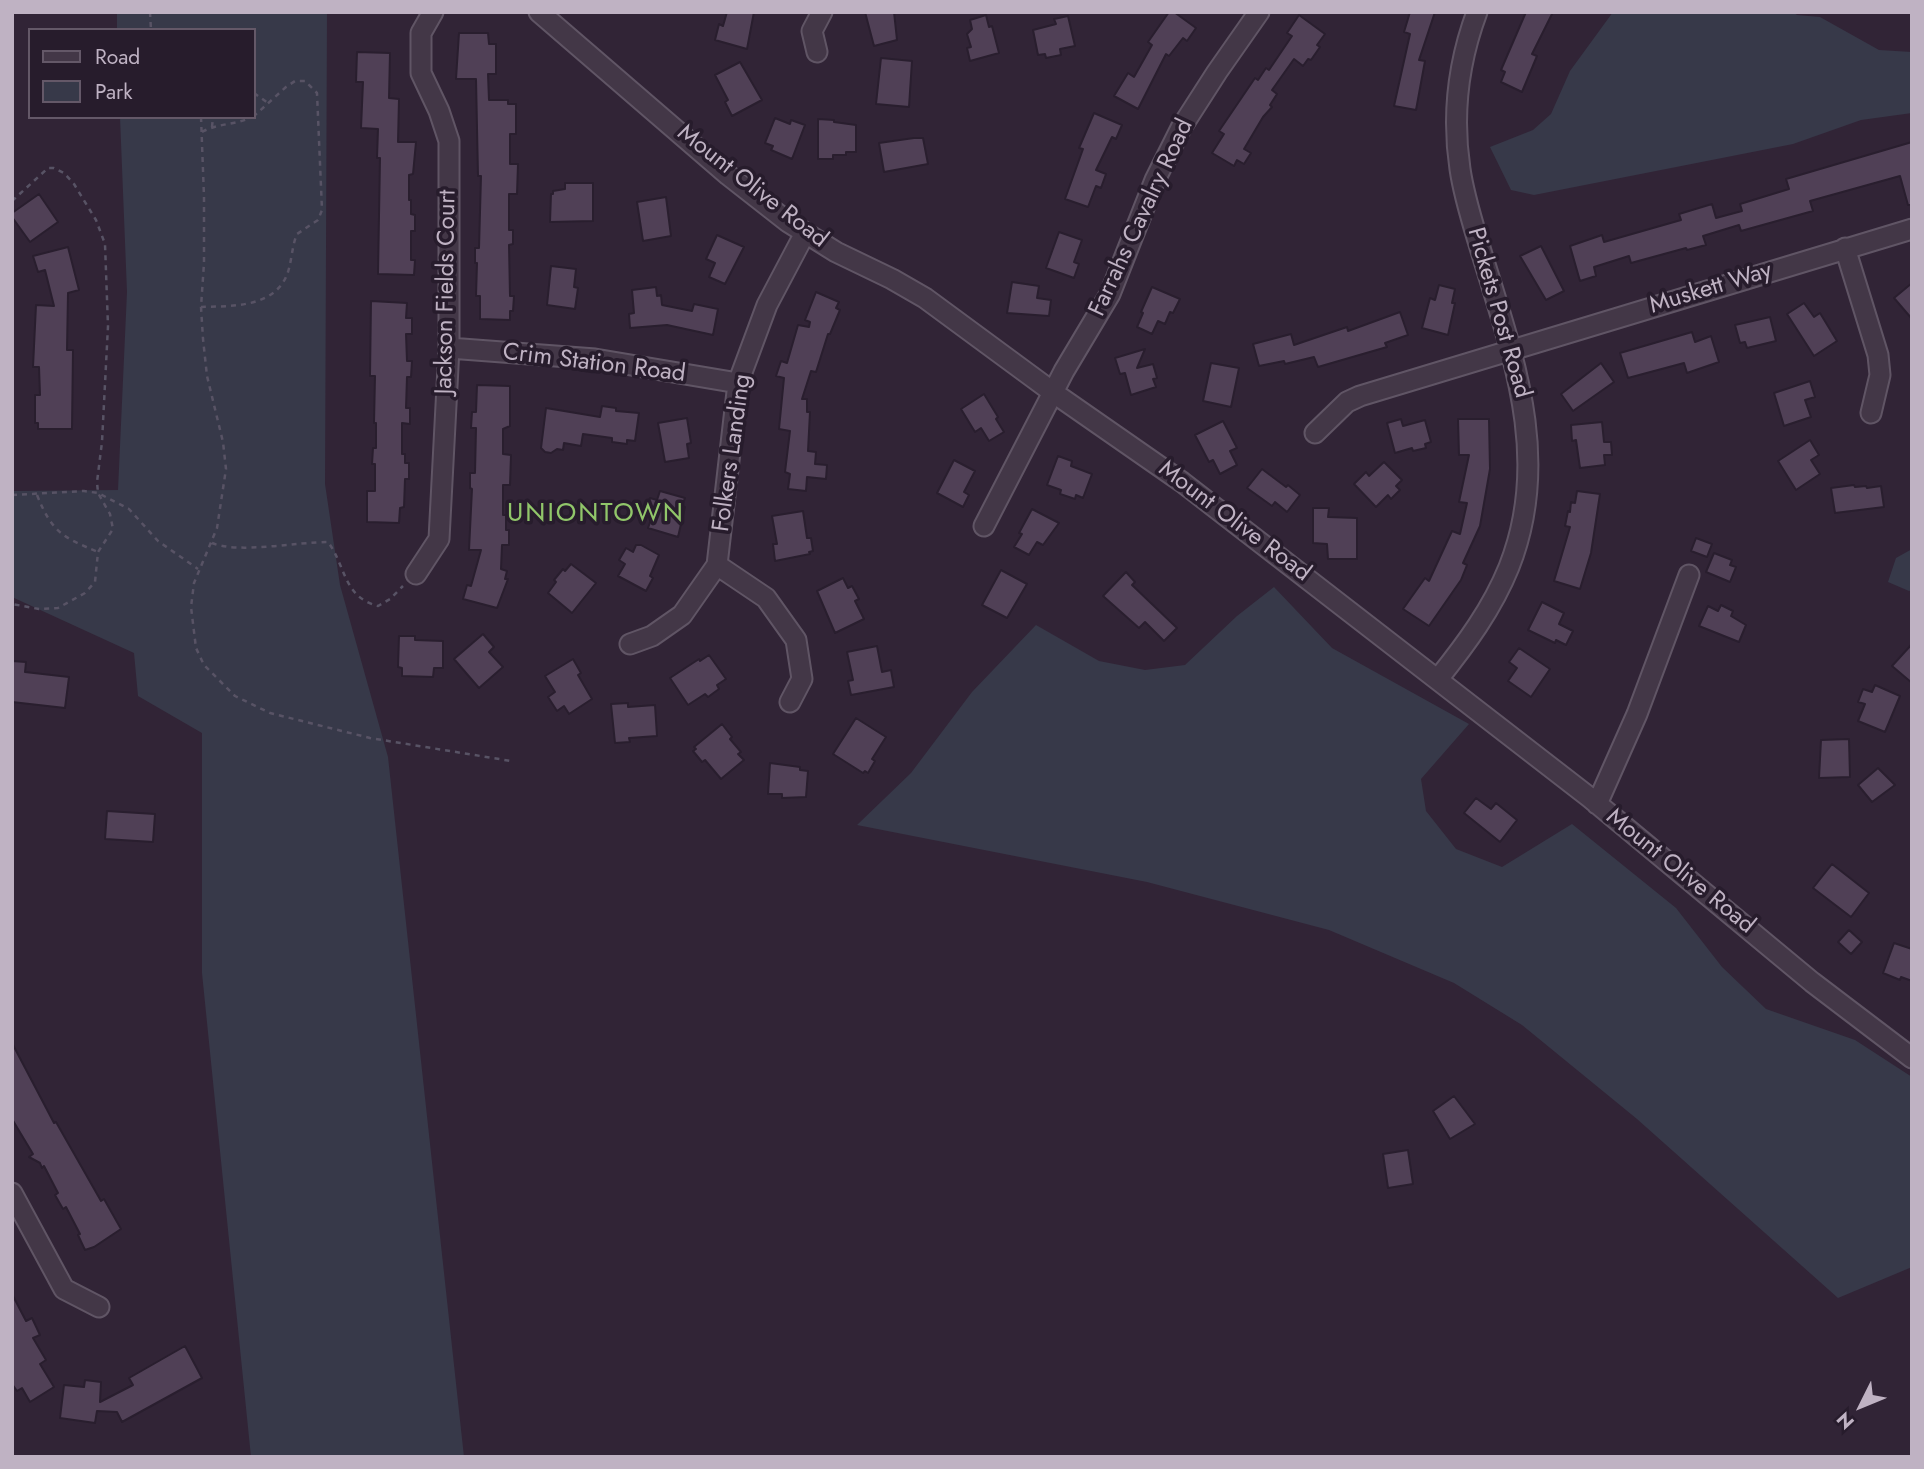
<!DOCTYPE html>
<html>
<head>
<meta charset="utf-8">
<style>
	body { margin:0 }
	#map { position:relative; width:1924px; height:1469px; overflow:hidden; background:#312436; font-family:Jost,sans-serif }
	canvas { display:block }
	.frame { position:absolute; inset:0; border:14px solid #bfb2c3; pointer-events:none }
	.legend { position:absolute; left:28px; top:28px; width:228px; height:91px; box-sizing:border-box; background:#271c2c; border:2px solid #645868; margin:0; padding:9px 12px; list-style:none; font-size:21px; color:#bfb2c3 }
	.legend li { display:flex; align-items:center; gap:14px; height:35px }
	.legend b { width:35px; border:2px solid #645868 }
	.north { position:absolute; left:1826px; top:1371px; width:70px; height:70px; -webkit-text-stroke:5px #271c2c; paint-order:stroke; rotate:227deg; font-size:19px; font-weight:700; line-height:28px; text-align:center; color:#bfb2c3 }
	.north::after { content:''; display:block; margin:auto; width:24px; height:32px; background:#bfb2c3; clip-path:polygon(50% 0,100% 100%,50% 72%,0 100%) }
</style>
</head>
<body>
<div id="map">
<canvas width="1924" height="1469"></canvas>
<div class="frame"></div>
<ul class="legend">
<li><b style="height:9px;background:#433747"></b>Road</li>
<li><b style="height:19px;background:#373949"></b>Park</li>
</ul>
<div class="north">N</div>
</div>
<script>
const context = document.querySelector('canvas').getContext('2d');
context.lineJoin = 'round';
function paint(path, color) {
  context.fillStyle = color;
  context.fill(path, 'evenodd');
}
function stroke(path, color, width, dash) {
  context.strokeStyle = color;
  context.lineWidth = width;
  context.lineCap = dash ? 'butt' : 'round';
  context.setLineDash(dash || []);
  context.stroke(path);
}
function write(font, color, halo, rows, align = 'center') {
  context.font = font + ' Jost,sans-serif';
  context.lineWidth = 7;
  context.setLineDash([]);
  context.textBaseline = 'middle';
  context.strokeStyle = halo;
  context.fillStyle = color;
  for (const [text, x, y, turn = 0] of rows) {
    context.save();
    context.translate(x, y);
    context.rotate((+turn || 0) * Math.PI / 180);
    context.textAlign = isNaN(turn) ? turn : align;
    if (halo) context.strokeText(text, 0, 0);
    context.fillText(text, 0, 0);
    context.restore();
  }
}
paint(new Path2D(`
	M117 12H327L325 484 340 585 388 757 464 1457H251L202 973V733L138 696 134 653 12 597V491L118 490 127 292 120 117H254V30H117Z
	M1613 12H1793L1797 15 1820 17 1879 50 1912 52V113L1861 120 1793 144 1534 195 1511 190 1490 147 1533 130 1551 114 1570 71Z
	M1912 549V590L1909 591 1888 582 1896 558Z
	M1274 587 1332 648 1469 724 1421 779 1426 811 1456 849 1502 867 1572 824 1676 908 1722 967 1766 1009 1855 1040 1912 1077V1267L1838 1298 1637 1119 1522 1025 1454 983 1329 930 1147 882 857 825 911 773 972 692 1036 625 1099 661 1145 670 1185 665 1237 616Z`), '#373949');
const building = new Path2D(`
	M727 12H754L747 49 715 40 719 24 723 26Z
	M865 12H894L897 40 874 46Z
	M1169 12H1174L1196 28 1187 41 1183 38 1169 56 1166 54 1138 109 1114 96 1128 73 1134 77 1152 45 1148 42Z
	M1410 12H1435L1419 60 1425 61 1416 110 1394 106 1410 34 1404 32Z
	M1526 12H1553L1532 54 1537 56 1522 92 1501 82 1505 72 1501 70Z
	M986 15 989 27 992 26 999 53 970 61 967 48 971 47 967 34 972 29 970 20Z
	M1299 15 1325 34 1317 45 1320 47 1311 60 1308 59 1303 66 1294 59 1272 90 1277 94 1270 105 1272 107 1263 117 1244 149 1251 153 1244 164 1237 160 1234 166 1212 153 1224 134 1219 131 1255 78 1258 80 1266 68 1269 70 1292 36 1287 33Z
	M1068 16 1075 46 1060 49 1061 55 1046 58 1045 54 1038 55 1033 30 1056 24 1054 19Z
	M459 33H488L489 44H496V74H488L489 100H508V104H516V134H510V164H518L517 194H509V230H513V244L509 245 510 296H514L513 311H510V320L480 319V296H476L477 263H475V248H479L481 176H478L476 79H456Z
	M357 52 390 53 389 98 399 99 398 142H416L413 174 409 175V200H411V214L415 215V231H411V260H415L414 275 378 274 380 158H377L378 129 361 128 363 82H356Z
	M881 58 912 61 909 107 876 104Z
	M740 62 762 100 732 116 725 102 728 100 715 75Z
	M1094 113 1122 125 1116 139 1112 137 1096 170 1106 174 1101 188 1096 186 1088 207 1065 199 1083 149 1079 148Z
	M775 118 790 124 791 120 805 125 792 159 771 150 773 146 765 143Z
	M818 119 834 120V122L856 125V152H846V155H833V159H818Z
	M914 138H923L928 164 884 172 879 143Z
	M1912 142V205H1908L1900 176 1810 201 1813 211 1741 231 1739 225 1703 236 1706 245 1687 250 1686 248 1631 263 1629 256 1594 267 1596 276 1580 281 1570 246 1602 235 1604 242 1681 220 1679 214 1712 204 1716 218 1742 211 1740 204 1789 189 1786 179Z
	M565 183H593V221L550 222 551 194H553V191L565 189Z
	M39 194 58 222 30 242 12 217V213Z
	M666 197 671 236 643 241 637 202Z
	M1059 232 1082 240 1074 262 1079 264 1074 278 1046 268Z
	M717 235 744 247 725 284 709 277 715 263 706 259Z
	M1541 246 1564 291 1546 300 1520 256Z
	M68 247 79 290 68 293 67 350H73L72 429H38V423H35V395H40L39 367H33L36 305 54 306 45 270 38 272 33 256Z
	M551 266 576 269 574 287 578 288 575 309 547 305Z
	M1012 282 1039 286 1037 298 1051 300 1049 316 1007 313Z
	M1912 283V319L1894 298Z
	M1439 285 1455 289 1452 303H1455L1448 335 1422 328 1430 298 1435 300Z
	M656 287 657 296 661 295 662 305 692 311 694 304 718 309 713 335 667 325 630 328 629 314 634 313 632 290Z
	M1152 287 1180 299 1173 313 1170 312 1165 324 1158 321 1152 334 1137 327 1143 313 1141 312Z
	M816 292 839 302 836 308 840 310 830 334H828L816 372 811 371 802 399H807V412H810L808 451 816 452 815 464 827 465 826 479 807 477 806 491 788 489 790 474 785 472 790 431 779 429 784 378 776 376 781 361 787 363 798 325 809 327 810 322 805 320Z
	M371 301 407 303 406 318H412V334H406L407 361H412L411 377H407L406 408H410V424L402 423V454H405V463H409V479H405L404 507 400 508 399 523 367 522V491H375V464H372L373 448H376V423H374L375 376H370Z
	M1804 303 1814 317 1820 313 1837 341 1814 356 1787 314Z
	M1400 312 1408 335 1385 343 1387 347 1318 367 1314 357 1285 364 1284 361 1259 366 1253 344 1291 334 1294 345 1347 327 1348 331Z
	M1770 317 1776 341 1747 348 1745 342 1740 343 1735 325Z
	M1692 332 1695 342 1711 336 1719 362 1687 373 1684 363 1628 378 1620 353Z
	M1145 349 1137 368 1153 364 1157 378 1153 379 1156 387 1131 395 1125 373 1120 374 1115 358Z
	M1211 363 1239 368 1231 407 1203 401Z
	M1601 363 1614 382 1573 411 1561 394Z
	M1810 381 1815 397 1805 400 1811 417 1784 426 1774 393Z
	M477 385 510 386V426L503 429V454L511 455 510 485H503V515H506V530H509V545H502L501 569 507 571 505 579H508L497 608 463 599 467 585 471 586 481 550H469L472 489 470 488V473H475L476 428H471L472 412H476Z
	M984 394 998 417 996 419 1004 432 989 441 981 428 975 432 961 409Z
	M602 406 616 408V411L639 413 635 441 627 440V444L612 442V438L583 434 581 446 564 443 563 450 557 449 551 453 545 452 541 448 546 408 600 417Z
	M687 418 691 443 687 444 689 458 665 462 658 423Z
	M1401 419 1403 426 1425 420 1431 442 1425 444 1426 448 1413 451 1412 448 1395 453 1387 423Z
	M1458 419H1489L1490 469 1480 526 1463 563 1467 565 1461 580 1429 626 1403 609 1425 578 1429 581 1452 531 1460 534 1467 503 1459 502 1469 455H1459Z
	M1223 421 1237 448 1230 451 1237 465 1220 474 1213 460 1209 462 1195 435Z
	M1602 422 1604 442H1611L1612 455H1604L1605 465 1580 468 1576 440 1572 441 1571 425Z
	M1810 440 1819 455 1811 460 1820 474 1796 490 1778 461Z
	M1058 456 1072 461 1071 466 1092 474 1083 498 1076 495 1075 499 1060 494 1061 490 1047 485Z
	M954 460 975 471 964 492 969 495 963 507 937 493Z
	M1384 462 1402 480 1396 486 1400 490 1391 499 1388 495 1376 507 1354 484 1366 472 1369 476Z
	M1262 469 1286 487 1288 485 1300 495 1287 512 1275 502 1272 506 1247 488Z
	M1854 485 1855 487 1866 486 1867 488 1881 486 1884 507 1835 513 1831 488Z
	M660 491 685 498 682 506 685 507 678 537 648 528 653 514 646 512 650 498 657 500Z
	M1577 491 1600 494 1591 553 1580 589 1554 581 1570 527 1565 526 1568 511 1570 512 1571 502 1575 503Z
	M1313 508H1329L1328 517 1357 518V559H1328L1327 544 1313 543Z
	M1032 509 1059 523 1043 545 1037 542 1029 555 1014 547 1022 534 1019 533Z
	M803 511 807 538H811L813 551 809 552 810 554 775 561 773 544H777L772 516Z
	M1696 538 1712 544 1707 557 1691 551Z
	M636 545H641L659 555 650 576 653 578 646 591 618 576 625 564 619 560 626 548 633 552Z
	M1714 553 1732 560 1730 565 1736 567 1730 582 1706 572Z
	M571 564 596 583 572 613 548 593 556 582 554 580 563 569 565 571Z
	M1001 570 1027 584 1007 618 982 605Z
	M1126 572 1135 582 1132 585 1177 628 1164 641 1145 622 1139 628 1103 596Z
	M843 578 848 588 852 586 859 599 855 601 864 619 835 633 817 591Z
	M1542 602 1564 613 1559 624 1573 631 1566 645 1556 640 1555 643 1528 630Z
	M1721 605 1733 611 1731 616 1746 625 1739 642 1699 626 1708 606 1718 611Z
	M483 634 494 647 489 652 503 667 479 688 454 659Z
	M399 636H415V640L443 641V668H434L433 677 402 676V668L398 667Z
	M1912 644V683L1892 666Z
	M877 646 882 672 891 670 894 687 851 695 848 681 853 680 847 652Z
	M1519 648 1550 669 1531 697 1508 681 1517 668 1509 662Z
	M709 655 726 679 717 685 719 689 708 697 705 694 688 705 670 678 699 659 700 661Z
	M573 659 581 673 578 675 592 699 569 714 564 706 557 711 548 697 555 692 545 676Z
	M12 661 26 662 25 672 69 677 65 708 12 702Z
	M1875 685 1900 696 1885 732 1858 721 1865 704 1858 702 1863 689 1872 692Z
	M628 703V707L655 705 657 736 629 738 630 742 615 743 611 704Z
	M856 718 886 737 872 759 875 761 868 773 865 771 863 773 833 754Z
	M722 724 732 737 730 739 741 752 738 754 744 760 721 779 705 760 702 762 693 751 696 749 694 747Z
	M1849 739 1850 777 1819 778 1821 740Z
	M770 763 800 767V770L808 771 806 797 782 798V794H768Z
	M1878 768 1895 785 1872 802 1858 785Z
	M1476 798 1491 809 1496 803 1517 820 1500 842 1464 813Z
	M107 811 155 814 153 842 105 839Z
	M1832 864 1869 893 1851 917 1813 888Z
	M1849 930 1862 942 1851 954 1838 942Z
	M1894 943 1912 949V981L1901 977 1900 980 1883 973Z
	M12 1043 54 1123 56 1122 101 1201 104 1199 121 1229 94 1247 85 1250 78 1235 80 1234 66 1207 63 1209 55 1195 58 1193 44 1166 42 1168 40 1163 29 1157 33 1154 12 1119Z
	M1454 1096 1475 1124 1450 1139 1433 1111Z
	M1408 1150 1413 1184 1388 1188 1383 1154Z
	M12 1294 26 1321 32 1318 40 1335 33 1338 46 1360 40 1364 54 1387 30 1402 22 1388 17 1391 12 1384Z
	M185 1346 202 1378 122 1422 117 1412 97 1411 95 1423 60 1418 64 1385 84 1387 85 1380 101 1382 100 1402 133 1385 129 1378Z`);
paint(building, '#504056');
stroke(building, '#291e2e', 2);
const minor = new Path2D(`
	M539 12 728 175 788 222 836 252 892 279 925 298 1054 393 1182 482 1589 797 1812 982 1912 1058
	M817 52 812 31 822 12
	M1845 248 1878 355 1880 375 1871 413
	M449 348 595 359 738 383
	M1315 433 1347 402 1360 396 1912 229
	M984 526 1064 371 1110 294 1155 180 1181 128 1217 72 1259 12
	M717 565 766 598 796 640 802 679 790 702
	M416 574 439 539 449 348V141L439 111 421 73V33L433 12
	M630 644 652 636 682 615 717 565 738 383 767 305 805 233
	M1438 679C1466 644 1492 609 1509 567 1552 459 1513 356 1481 251 1473 224 1464 197 1460 169 1452 116 1458 63 1477 12
	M1597 804 1637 714 1689 575
	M12 1193 64 1289 99 1307`);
stroke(minor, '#605565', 23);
stroke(new Path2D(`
	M150 12 151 30
	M254 93 268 103
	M201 117 204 197V263L201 307 203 339 207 376 223 442 226 469 217 528 194 583 191 607 196 648 204 665 235 696 270 713 370 738 511 761
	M212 127 213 117
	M202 132C218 123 236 125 252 117
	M12 201 48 168H54L64 173 74 184 96 220 105 244 108 326 102 442 97 482 98 493 110 514 113 529 98 552 95 582 85 593 58 608 39 609 12 604
	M201 307C232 306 276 308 288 272 292 259 292 246 297 234L318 220 322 210 317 93 305 81H295L286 87 254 116
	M12 495 84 491 98 493 129 509 158 541 198 569
	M37 495C52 532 62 537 98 552
	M212 543C238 554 297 542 328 542 346 566 343 597 378 606L390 599 403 586`), '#585365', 2.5, [5, 5]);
stroke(minor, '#433747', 19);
write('24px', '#bfb2c3', '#271c2c', [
	["Mount Olive Road",752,187,38],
	["Farrahs Cavalry Road",1142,218,-65],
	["Muskett Way",1711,289,-17],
	["Jackson Fields Court",447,292,-89],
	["Pickets Post Road",1498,313,74],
	["Crim Station Road",594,364,7],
	["Folkers Landing",733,453,-82],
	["Mount Olive Road",1234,522,37],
	["Mount Olive Road",1680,872,39]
]);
context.letterSpacing = '2px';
write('26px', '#91c66a', '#271c2c', [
	["UNIONTOWN",596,515]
]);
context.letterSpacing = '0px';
</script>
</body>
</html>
